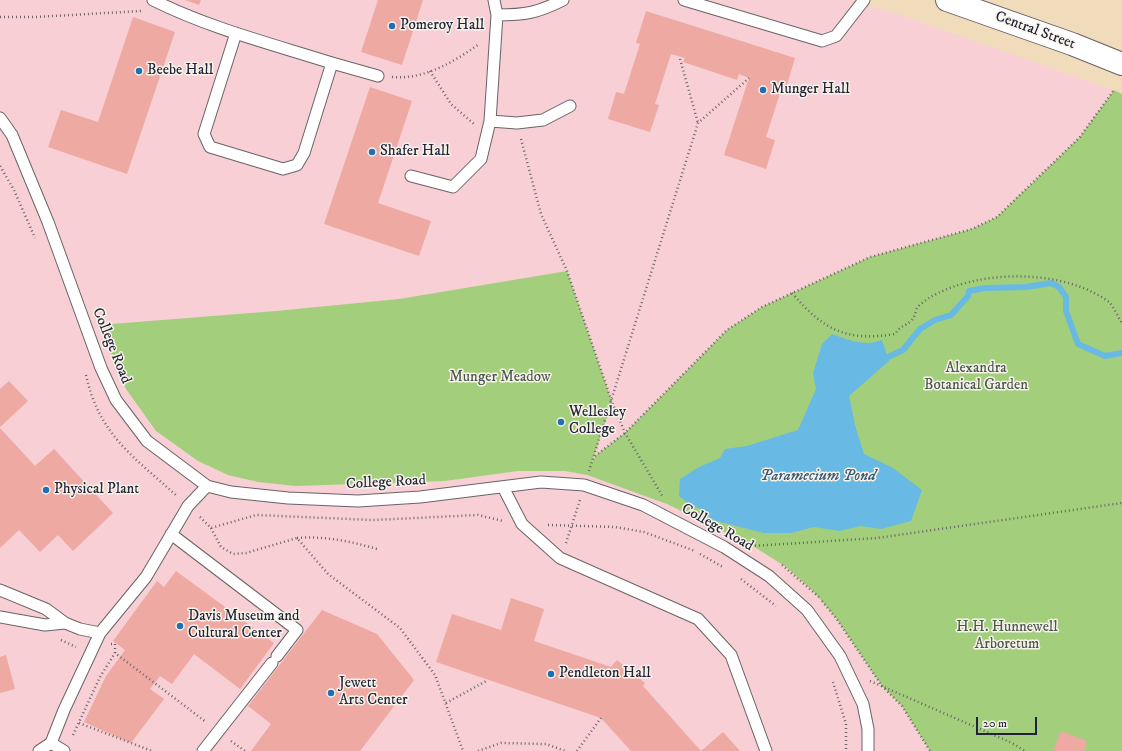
<!DOCTYPE html>
<html>
<head>
<meta charset="utf-8">
<style>
	body { margin:0 }
	#map { position:relative; width:1122px; height:751px; overflow:hidden; background:#f0dcbb; font-family:"IM FELL DW Pica",serif }
	canvas { display:block }
	.scale { position:absolute; left:976px; top:717px; width:61px; height:18px; box-sizing:border-box; border:2px solid #22223b; border-top:0; padding-left:5px; font-size:12px; line-height:14px; white-space:nowrap; color:#22223b; -webkit-text-stroke:3px #f7f3e8; paint-order:stroke }
</style>
</head>
<body>
<div id="map">
<canvas width="1122" height="751"></canvas>
<div class="scale">20 m</div>
</div>
<script>
const context = document.querySelector('canvas').getContext('2d');
context.lineJoin = 'round';
function paint(path, color) {
  context.fillStyle = color;
  context.fill(path, 'evenodd');
}
function stroke(path, color, width, dash) {
  context.strokeStyle = color;
  context.lineWidth = width;
  context.lineCap = dash ? 'butt' : 'round';
  context.setLineDash(dash || []);
  context.stroke(path);
}
function write(font, color, halo, rows, align = 'center') {
  context.font = font + ' "IM FELL DW Pica",serif';
  context.lineWidth = 3;
  context.setLineDash([]);
  context.textBaseline = 'middle';
  context.strokeStyle = halo;
  context.fillStyle = color;
  for (const [text, x, y, turn = 0] of rows) {
    context.save();
    context.translate(x, y);
    context.rotate((+turn || 0) * Math.PI / 180);
    context.textAlign = isNaN(turn) ? turn : align;
    if (halo) context.strokeText(text, 0, 0);
    context.fillText(text, 0, 0);
    context.restore();
  }
}
paint(new Path2D(`
	M0 0H852L898 14 1114 90 1122 751H0Z`), '#f7cfd4');
paint(new Path2D(`
	M1114 90 1122 94V751H930L902 706 882 686 836 618 813 591 786 567 753 546 667 504 587 475 565 471H518L445 481 296 486 258 482 228 475 198 461 156 431 126 389 99 325 276 311 399 299 567 271 612 402 591 465 595 456 625 433 727 330 762 307 870 257 972 229 997 217 1080 137Z`), '#a3cf7c');
paint(new Path2D(`
	M832 334C849 340 865 347 882 340L889 361 849 396 855 425 864 454 893 468 922 490 911 521 881 529 861 526 839 531 814 527 791 533H764L716 521 705 515 699 508 693 507 679 496 680 479 699 467 720 458 725 449 747 446 798 430 816 389 813 373 822 344Z`), '#68b9e3');
stroke(new Path2D(`
	M888 357 903 350 920 329 935 320 951 315 968 296 969 291 985 288 1026 287 1051 283 1059 287 1066 297V311L1078 344 1105 356 1122 353`), '#68b9e3', 6);
paint(new Path2D(`
	M185 0H201L199 5Z
	M378 0H423L402 65 361 52Z
	M646 11 795 58 786 88 782 87 766 137 775 140 766 169 724 155 749 78 739 74 737 80 683 62 685 58 671 54 655 104 659 105 650 132 608 119 616 92 624 94 640 44 636 43Z
	M133 17 175 32 127 174 48 147 61 110 98 122Z
	M370 87 412 101 378 203 431 221 419 256 324 224Z
	M9 381 28 401 0 427V389Z
	M0 428 35 466 54 449 113 513 73 551 58 535 40 552 19 530 0 548Z
	M176 571 274 643 240 689 194 654 172 684 160 676 150 689 164 699 131 743 84 722 106 676 125 650 113 641 157 581 164 587Z
	M511 598 544 609 534 641 611 667 617 660 645 683 643 686 701 751 723 732 740 751H631L601 718 436 662 452 614 501 630Z
	M322 610 377 634 414 680 360 751H251L271 724 248 706Z
	M6 655 15 689 0 693V657Z
	M1061 731 1087 741 1084 751H1053Z`), '#efa9a3');
const lane = new Path2D(`
	M153 0C209 28 272 44 332 63L304 153 297 165 283 169 210 147 204 134 236 33
	M494 0 497 15 490 121 517 123 543 120 570 106
	M684 0 822 41 836 36 864 0
	M497 15C525 15 537 13 563 0
	M332 63 378 76
	M0 118 12 135 48 222 101 368 116 400 147 441 207 486 231 492 288 498 358 501 420 497 541 482 584 485 643 505 724 547 769 576 807 610 840 656 863 704 868 729V751
	M411 176 453 187 481 159 490 121
	M503 487 522 524 560 558 698 619 731 655 766 751
	M171 534 297 630 277 656
	M0 590 46 609 65 623 80 629 100 633
	M0 617 45 625 65 623
	M51 743 64 710 100 633 146 577 188 506 207 486
	M39 751 51 743 64 751
	M203 751 272 663`);
const secondary = new Path2D(`
	M947 0 1072 44 1122 64`);
stroke(lane, '#6a6368', 13);
stroke(secondary, '#6a6368', 24);
stroke(new Path2D(`
	M0 17H36L141 11
	M680 59 698 123
	M430 71 451 104 474 124
	M392 77C424 80 454 62 479 44
	M521 139 541 214 567 271 612 402 625 433 663 497
	M0 166 14 190 35 238
	M792 293C823 330 847 342 895 334 901 325 904 327 911 321 915 317 915 313 917 308 919 305 926 300 929 298 977 269 1063 268 1109 302 1114 307 1118 317 1122 323
	M86 375C99 435 134 457 177 496
	M595 456 625 433 727 330 762 307 870 257 972 229 997 217 1080 137 1114 90
	M589 471 698 123 749 78
	M200 517 211 528 256 515 373 520 478 515 503 521
	M548 525 615 527 644 532 695 551
	M211 528 221 547 233 554 246 553 297 538 328 574 400 628 435 675 463 751
	M297 538C325 536 350 541 377 549
	M566 543 580 500
	M751 546 877 538 1122 503
	M700 554 723 567
	M782 565 819 597
	M741 579 776 606
	M822 601 836 618 882 686 902 706 930 751
	M61 640 76 647
	M111 644H115V653L206 722
	M870 681 1012 743 1025 751
	M833 682 846 724V751
	M446 703 488 680
	M79 723 152 751
	M73 735 100 677 115 653
	M231 741 245 751
	M478 751 501 743 546 744 565 751
	M577 751 601 718`), '#6a6368', 2.5, [1, 3]);
stroke(lane, '#fff', 11);
stroke(secondary, '#fff', 22);
for (const [x, y, r, color] of [
	[392,26,4,"#1f6fb2"],
	[139,71,4,"#1f6fb2"],
	[763,90,4,"#1f6fb2"],
	[372,152,4,"#1f6fb2"],
	[561,422,4,"#1f6fb2"],
	[46,490,4,"#1f6fb2"],
	[180,626,4,"#1f6fb2"],
	[551,674,4,"#1f6fb2"],
	[331,693,4,"#1f6fb2"]
]) {
  const dot = new Path2D();
  dot.arc(x, y, r, 0, 2 * Math.PI);
  context.fillStyle = color;
  context.fill(dot);
  stroke(dot, '#f7f3e8', 1.5);
}
write('15px', '#22223b', '#f7f3e8', [
	["Pomeroy Hall",400,26],
	["Beebe Hall",147,71],
	["Munger Hall",771,90],
	["Shafer Hall",380,152],
	["Wellesley",569,413],
	["College",569,430],
	["Physical Plant",54,490],
	["Davis Museum and",188,617],
	["Cultural Center",188,634],
	["Pendleton Hall",559,674],
	["Jewett",339,684],
	["Arts Center",339,701]
], 'left');
write('15px', '#22223b', '#f7f3e8', [
	["Central Street",1035,31,20],
	["College Road",111,346,68],
	["College Road",386,483,-3],
	["College Road",717,528,30]
]);
write('15px', '#49564e', '#f7f3e8', [
	["Alexandra",976,369],
	["Botanical Garden",976,386],
	["Munger Meadow",500,378],
	["H.H. Hunnewell",1007,628],
	["Arboretum",1007,645]
]);
write('italic 16px', '#3a5776', '#f7f3e8', [
	["Paramecium Pond",818,477]
]);
</script>
</body>
</html>
